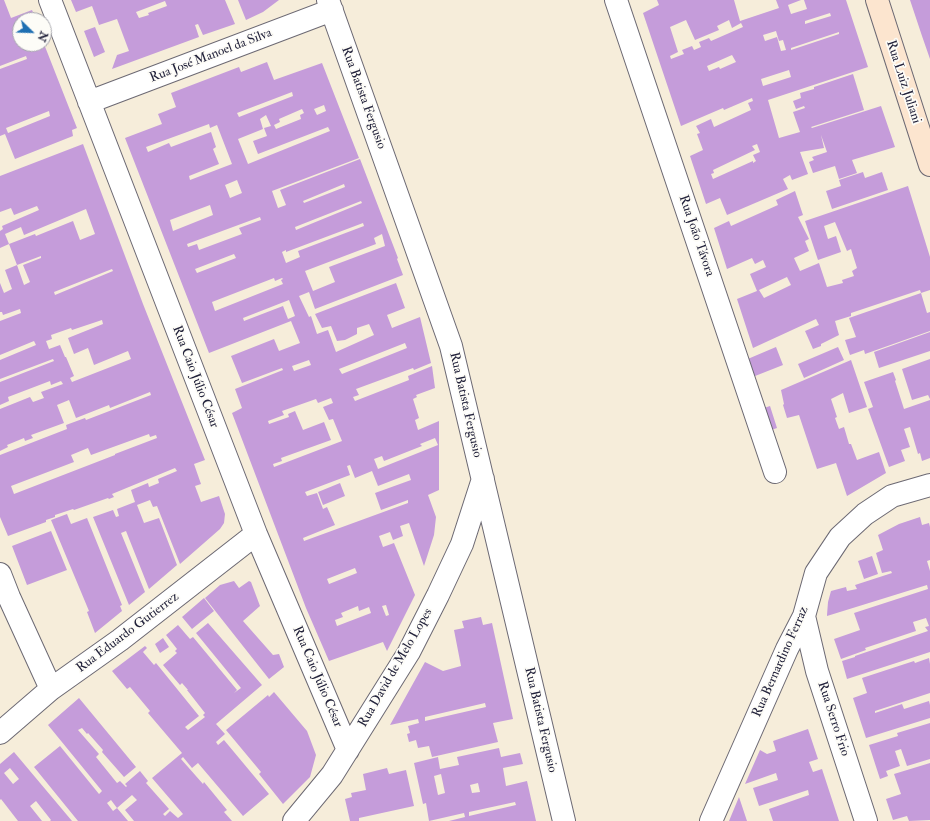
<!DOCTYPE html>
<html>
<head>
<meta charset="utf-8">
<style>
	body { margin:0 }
	#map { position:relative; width:930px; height:821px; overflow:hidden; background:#f6edda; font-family:"IM FELL Double Pica",serif }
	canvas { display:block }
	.north { position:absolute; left:12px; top:12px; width:40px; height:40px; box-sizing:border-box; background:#fdfcf7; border:1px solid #a5a5ac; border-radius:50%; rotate:113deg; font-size:11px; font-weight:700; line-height:16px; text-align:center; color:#22223b }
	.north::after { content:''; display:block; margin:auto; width:14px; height:18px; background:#1f6fb2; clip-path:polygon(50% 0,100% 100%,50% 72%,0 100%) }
</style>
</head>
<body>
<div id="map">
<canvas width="930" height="821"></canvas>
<div class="north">N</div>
</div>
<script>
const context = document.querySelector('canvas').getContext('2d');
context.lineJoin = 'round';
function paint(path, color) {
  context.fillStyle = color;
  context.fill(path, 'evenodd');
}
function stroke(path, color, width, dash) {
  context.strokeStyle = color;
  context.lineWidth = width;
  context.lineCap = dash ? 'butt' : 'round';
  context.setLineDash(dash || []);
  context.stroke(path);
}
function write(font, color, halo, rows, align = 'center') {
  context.font = font + ' "IM FELL Double Pica",serif';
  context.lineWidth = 3.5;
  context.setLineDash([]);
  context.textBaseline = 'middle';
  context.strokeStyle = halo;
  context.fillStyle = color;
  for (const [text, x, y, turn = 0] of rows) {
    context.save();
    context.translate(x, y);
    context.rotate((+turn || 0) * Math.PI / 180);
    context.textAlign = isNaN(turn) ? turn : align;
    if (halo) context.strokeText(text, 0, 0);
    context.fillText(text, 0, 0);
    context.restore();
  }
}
paint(new Path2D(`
	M0 0H4L11 18 32 10 36 20H20V44H44L77 128 72 130 73 136 15 159 5 134 0 136V69L27 59 26 56 0 66ZM49 111 50 116 8 133 6 128Z
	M71 0H225L235 24 203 35 198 24 195 25 199 37 112 69 117 55 129 51 117 19 99 25 92 6 76 12ZM165 1 167 6 148 13 149 15 139 18 136 12Z
	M238 0H279L263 12 246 20Z
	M657 0H734L740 21 779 8 776 0H801L788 5 791 14 807 9 804 0H846L868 67 768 100 779 138 800 132 793 112 805 108 804 106 796 109 793 101 801 98 800 93 814 89V87L853 74 864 110 811 127 812 128 881 106 895 147 852 160 857 173 839 179 835 166 813 173 809 162 814 160 812 157 827 152 821 135 824 148 800 152 808 174 792 180 790 175 783 179 788 189 727 215 720 198 706 204 690 156 703 150 697 134 700 133 696 126 711 119 714 127 751 110 748 103 753 101 752 98 724 110 723 108 681 126 643 13 659 5ZM830 13 831 16 805 24V21ZM686 20 695 40 719 30 717 26 729 20 732 28 741 23 743 27 711 41 709 38 699 42 701 47 694 50 692 46 682 50 684 54 671 59 670 56 678 52 670 27ZM776 31 779 41 783 40 786 50 781 51 777 37 765 41 763 35ZM839 32V34L791 50V48ZM732 55 736 62 720 69 719 67 709 71 707 66ZM789 70 791 77 763 86 761 79ZM757 144 760 152 753 155 756 161 753 163V161L713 179 711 174 714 173 713 170 755 150 752 146Z
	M910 0H930V59L922 36Z
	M95 27 105 52 94 57 84 31Z
	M267 62 274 80 322 63 359 158 272 191 278 208 286 205 280 190 360 159 398 258 397 259 403 275 315 309 309 292 299 296 309 317 311 316 317 334 328 330 336 352 374 335 369 324 357 328V334L345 340 337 341 331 326 322 328 315 314 396 283 405 308 387 315 392 328 420 317 431 363 414 370 413 368 356 389 359 395 353 397 355 401 409 380 408 376 432 366 435 388 416 395 417 397 413 399 419 418 415 420 418 430 439 421V490L428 495 436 517 434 535 424 566 409 523 400 526 403 536 393 540 390 532 379 536 383 547 394 543 415 595 387 651 383 642 329 661 306 608 232 413 242 408 235 389 283 370 282 368 242 383 231 356 274 339 279 351 300 343 291 321 209 353 125 138 162 124 158 114 176 107 171 93 239 67 241 72ZM292 92 293 96 239 117 237 113ZM324 105 326 111 317 115 314 109ZM302 109 304 113 300 115 301 119 276 129 274 125 280 122 279 119ZM266 115 271 126 264 128 267 136 253 141 258 154 328 127 330 131 248 164 238 139 263 129 260 119ZM209 124 210 128 217 125 232 164 190 180 189 176 219 164 213 149 216 147 211 132 171 147 169 143 148 152 146 147ZM237 180 242 193 230 198 225 185ZM344 184 345 187 304 203 303 201ZM361 201 362 203 296 230 295 227ZM210 205 213 215 173 231 170 220ZM260 217 261 220 239 228 242 234 199 250 197 244 188 247 187 244ZM363 223 364 226 298 251 300 257 286 263 282 252 286 250V252ZM382 234 385 246 329 267 335 282 313 291 305 271 376 244 374 238ZM234 254 236 258 197 273 195 269ZM274 278 275 281 282 278 283 279 281 280 283 284 215 311 212 302ZM289 300 295 316 288 319 283 306 244 321 243 318ZM405 343 407 348 342 374 339 369ZM309 360 311 365 294 371 292 366ZM331 398 333 403 323 407 329 420 333 419 342 441 274 467 273 464 282 461 281 458 331 440 324 422 303 430 295 411 288 414 289 417 269 424 268 421 284 415 282 411 316 399 318 403ZM435 438 438 445 378 469 374 459 382 456 384 461 422 446 420 444ZM350 465 355 478 372 471 378 486 409 474 411 480 375 493 381 510 408 500V503L304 541 303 538 335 525 327 507 323 509 317 493 307 496 305 492 350 475 347 466ZM355 568 357 573 329 584 327 579ZM386 605 389 615 386 616 382 606ZM358 606 359 611 369 607 371 613 337 626 335 620 343 617 341 613Z
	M83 144 143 304 205 460 194 464 201 484 195 486 201 502 219 496 225 514 224 523 220 529 180 564 157 506 153 507 150 500 137 505 144 523 159 518 177 565 149 589 126 531 121 533 145 592 129 605 93 517 113 510 116 517 119 516 117 509 135 502 131 490 148 483 149 487 159 483 158 479 177 471 175 468 112 494 114 497 109 499 108 498 74 510 73 509 55 515V517L46 520V522L8 536 0 517V455L67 429 66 425 85 418 86 420 151 395 150 392 110 408 109 405 76 418 69 400 57 405 64 423 31 435 33 438 25 441 24 438 7 445 8 447 0 451V409L30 397 33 402 44 398 41 392 63 384 61 381 51 385 50 381 8 397 9 401 0 405V382L54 361 53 359 0 379V360L36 345 34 341 0 355V321L21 313 20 309 3 315 2 312H0V283L4 293 12 289 5 270 17 265 9 244 35 234 36 236 73 221 80 240 95 234 86 209 24 235 21 227 5 234 9 244 0 248V231L3 229 2 226 39 210 37 206 14 215 11 208 0 212V176ZM41 256V258L23 265 30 282 24 285 17 265ZM112 269 113 271 55 295 54 292ZM102 320 103 324 68 338 74 354 88 348 94 365 128 351 131 359 72 382 70 378 74 376 66 357H65L60 345 49 349 46 341 52 339 51 335 71 328 72 330ZM149 434 150 437 156 435 157 438 115 454V455L14 494 11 486 74 462 71 455 88 448 91 455Z
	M863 172 865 178 882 172 888 190 832 209 826 191 841 186 839 180Z
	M908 186 930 257V290L921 293 920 290 851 313V316L835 321 839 335 821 344V346L813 349 805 331 819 325 816 319 753 348 737 299 757 291 750 274 766 267 763 260 755 264 752 258 727 269 714 228 729 221 731 226 778 205 776 200 795 191 803 215 798 217 809 239 805 241 809 251 794 258 800 271 819 263 827 287 843 283 842 280 854 276 852 271 857 268 851 249 847 251 835 222 824 226 828 239 836 236 841 252 818 260 805 221ZM787 277 791 285 764 298 759 290Z
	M921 293 927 313 930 312V331L865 354 864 350 850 355 845 340 856 337 849 318Z
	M930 332V351L879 368 874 352Z
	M776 347 783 365 750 378 743 361Z
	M838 347 844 360 804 378 798 364Z
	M930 359V399L928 395 912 400 902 369Z
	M851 360 867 407 849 413 843 393 831 399 837 417 835 418 839 429 844 427 849 444H851L857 460 879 452 886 473 847 496 836 463 817 469 799 415 787 418 783 405 784 404 781 390Z
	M893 372 896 380 895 381 904 409 930 400V458L922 461 920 453 918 454 910 427 904 429 910 447 901 450 905 461 889 467 868 409 873 407 864 382Z
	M770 406 777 428 765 432 758 410Z
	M340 483 345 496 323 505 318 492Z
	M67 514 71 524 87 518 122 605 120 606 122 611 95 633 87 612 89 611 51 520Z
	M920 517 922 525 929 523 930 527V560L927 561 930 571V652L847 679 842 661 855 657V656L928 631 925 627 929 626 926 618 913 622 916 631 865 648 866 650 841 659 834 639 860 630 854 613 928 589 927 585 827 616V615L828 602 831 591 846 587 847 591 857 589 855 585 892 573 891 571 882 573 876 553 883 550 878 535 899 524Z
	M51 531 67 570 27 585 12 546Z
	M872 556 878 574 864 579 858 561Z
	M234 581 239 588 249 581 251 582 260 606 243 621 273 655 279 654 284 667 269 679 205 598 220 585Z
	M204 598 214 611 192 629 182 617Z
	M481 617 483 625 492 623 513 719 493 723 498 742 432 757 429 746 418 748 416 740 409 742 407 734 410 733 408 726 419 723 418 719 390 725 425 662 443 671 461 666 454 630 464 628 462 621ZM485 703 486 707 425 721V717Z
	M208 623 262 685 216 724 225 734 216 742 218 745 224 740 269 794 243 816 198 763 192 768 183 757 181 759 203 784 204 782 227 810 224 812 232 821H134L125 810 137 800 132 795 117 808 111 800 107 803 113 811 117 808 128 821H78L34 767 60 746 99 794 102 791 48 725 79 698 136 767 124 777 102 752 103 750 88 733 87 734 82 728 78 730 99 754 96 757 117 783 120 781 126 787 127 786 125 784 140 771 148 781 146 783 169 809 163 814 165 816 170 811 178 818 183 814 152 778 182 753 148 713 150 711 130 687 127 689 112 671 145 646 147 648 143 652 154 665 156 663 199 716 185 727 188 730 205 717 203 715 205 713 187 690H188L182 683 180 685 163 665 177 653 175 651 177 649 166 635 178 625 190 639 193 637 237 690 234 693 241 688 196 633Z
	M163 638 169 647 160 653 155 644Z
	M929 658 930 664V693L875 711V713L902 704 904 709 929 701 930 705V718L866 738 853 698 867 693 862 678 914 661 915 663Z
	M274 692 307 731 316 755 310 777 283 804 259 774 261 772 226 730 268 695 269 697Z
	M930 723V759L907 766 901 749 895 751 900 766 886 771 888 776 880 779 869 745 898 736 897 733Z
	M808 729 818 759 809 762 813 772 822 769 839 821H773L769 809 809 795 808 790 759 806 753 788 778 780 776 773 745 784 760 750 767 754 776 751 773 741Z
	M499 748 501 757 520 753 523 764 503 768 506 786 527 781 536 821H449L465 817 464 813 429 821 426 803 423 804 414 763 438 757 440 769 459 765 457 757ZM441 774 445 793 438 795 434 776ZM478 783 480 792 472 793 470 785ZM515 802 516 805 469 816V812Z
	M14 752 72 821H50L51 820 36 801 30 806 42 821H18L1 799 0 800V764ZM10 768 19 779 13 784 4 773Z
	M930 763V820L909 821 907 816 893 820 886 799 901 794 894 774Z
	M387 768 389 774 406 770 414 806 359 818V821H350L345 799 352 797 351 793 366 790 363 774Z
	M739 797 747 821H729Z`), '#c59cda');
const street = new Path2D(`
	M50 0 256 534 348 750
	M328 0 451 346 564 821
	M616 0 775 472
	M89 102 332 10
	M0 574 9 597 51 689
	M804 616 817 671 866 821
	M0 733 51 689 120 640 256 534
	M294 821 332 775 409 652 438 595 462 544 483 479
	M711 821 787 649 804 616 816 573 840 537 865 514 892 496 930 485`);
const secondary = new Path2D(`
	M877 0 930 165`);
stroke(street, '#6c6973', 24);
stroke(secondary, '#6c6973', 24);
stroke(street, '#fff', 22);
stroke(secondary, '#fce5cf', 22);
write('13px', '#22223b', '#fdfcf7', [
	["Rua José Manoel da Silva",211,56,-21],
	["Rua Luiz Juliani",903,82,72],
	["Rua Batista Fergusio",363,98,70],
	["Rua João Távora",696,236,71],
	["Rua Caio Júlio César",195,377,69],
	["Rua Batista Fergusio",465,405,77],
	["Rua Eduardo Gutierrez",128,633,-37],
	["Rua Bernardino Ferraz",781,662,-66],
	["Rua David de Melo Lopes",396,668,-60],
	["Rua Caio Júlio César",317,677,67],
	["Rua Serro Frio",833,719,72],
	["Rua Batista Fergusio",540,720,77]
]);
</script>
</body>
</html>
